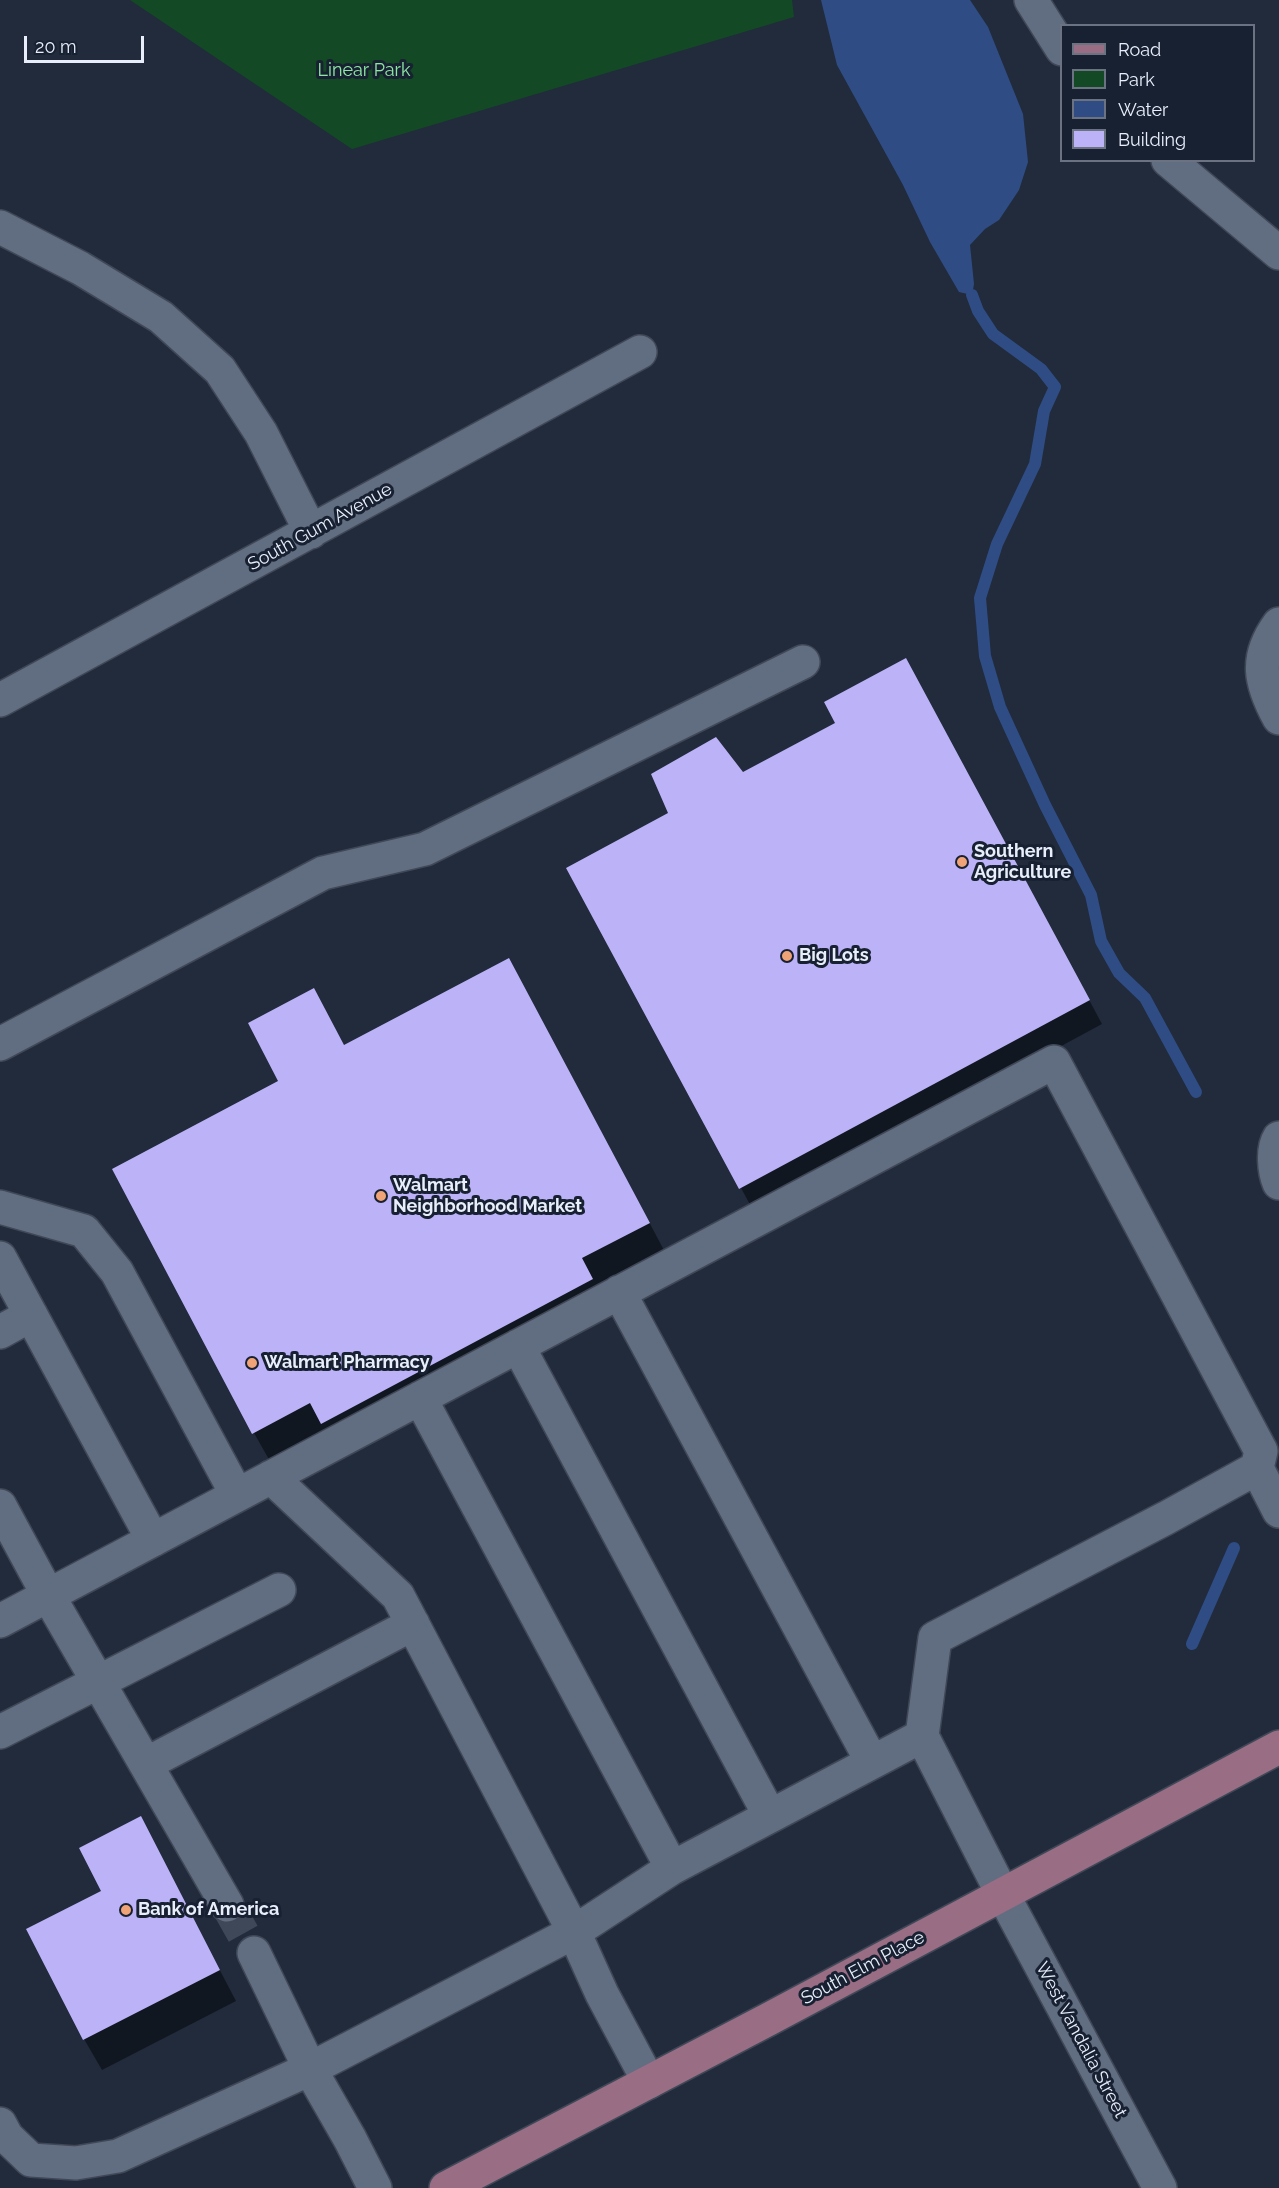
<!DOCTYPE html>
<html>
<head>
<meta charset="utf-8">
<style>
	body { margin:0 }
	#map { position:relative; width:1279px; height:2188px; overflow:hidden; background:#212b3c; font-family:Raleway,sans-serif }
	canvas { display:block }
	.legend { position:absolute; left:1060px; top:24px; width:195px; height:138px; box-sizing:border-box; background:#182132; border:2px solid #6b7382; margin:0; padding:8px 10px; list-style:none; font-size:18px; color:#e8effb }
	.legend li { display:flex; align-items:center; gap:12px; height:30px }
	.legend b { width:30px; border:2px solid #6b7382 }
	.scale { position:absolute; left:24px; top:36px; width:120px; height:27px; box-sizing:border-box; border:3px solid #e8effb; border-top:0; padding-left:8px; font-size:18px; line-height:21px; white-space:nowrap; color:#e8effb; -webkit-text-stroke:4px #182132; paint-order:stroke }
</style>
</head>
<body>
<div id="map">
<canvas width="1279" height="2188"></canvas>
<ul class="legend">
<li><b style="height:8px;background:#996d84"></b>Road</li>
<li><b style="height:16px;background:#134a25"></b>Park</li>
<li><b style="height:16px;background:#2f4d84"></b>Water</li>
<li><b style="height:16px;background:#bbb2f8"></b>Building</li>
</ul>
<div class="scale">20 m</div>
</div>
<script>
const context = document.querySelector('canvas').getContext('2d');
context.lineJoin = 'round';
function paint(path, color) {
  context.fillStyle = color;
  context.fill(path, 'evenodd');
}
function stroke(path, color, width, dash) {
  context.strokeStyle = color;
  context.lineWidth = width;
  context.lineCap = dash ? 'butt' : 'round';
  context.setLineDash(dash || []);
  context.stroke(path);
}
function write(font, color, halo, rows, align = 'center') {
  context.font = font + ' Raleway,sans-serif';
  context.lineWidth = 6;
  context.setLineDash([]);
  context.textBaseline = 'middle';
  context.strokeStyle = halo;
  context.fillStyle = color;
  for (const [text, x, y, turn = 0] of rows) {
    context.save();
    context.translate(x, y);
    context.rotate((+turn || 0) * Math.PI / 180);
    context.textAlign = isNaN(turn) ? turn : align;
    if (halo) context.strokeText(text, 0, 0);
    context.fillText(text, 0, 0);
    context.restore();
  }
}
paint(new Path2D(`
	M130 0H792L794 17 352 149Z`), '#134a25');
paint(new Path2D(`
	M821 0H970L988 27 1023 114 1028 162 1019 190 999 220 985 229 970 245 974 284 972 295 959 292 930 242 903 185 837 65Z`), '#2f4d84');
paint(new Path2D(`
	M919 683 1102 1024 754 1212 568 868 743 774Z
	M526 990 666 1254 271 1463 254 1433 345 1047Z
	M140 1818 236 2001 102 2070 84 2039 103 1892Z`), '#0007');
stroke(new Path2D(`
	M972 295 978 311 993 334 1041 369 1055 387 1044 411 1035 464 997 544 980 598 985 656 1000 707 1045 805 1091 895 1101 941 1119 973 1145 998 1196 1092
	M1192 1644 1234 1548`), '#2f4d84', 12);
paint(new Path2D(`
	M906 658 1090 1000 739 1189 566 868 668 813 651 774 716 737 743 772 835 723 824 702Z
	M509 958 650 1223 582 1258 593 1279 321 1424 310 1403 252 1434 112 1169 278 1081 248 1023 314 988 344 1045Z
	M141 1816 220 1970 83 2040 26 1929 101 1891 79 1848Z`), '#bbb2f8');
stroke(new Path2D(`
	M227 1905 254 1953`), '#3f4859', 33, [33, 16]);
const minor = new Path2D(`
	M1031 0 1062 49
	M1168 160 1279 253
	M0 227 80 268 161 317 220 370 261 433 311 532
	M1279 624C1254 658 1260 683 1279 718
	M0 700 640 352
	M0 1044 323 873 425 849 803 662
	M1279 1138C1272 1149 1274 1171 1279 1183
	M0 1207 84 1231 117 1272 237 1495
	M0 1258 153 1540
	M619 1292 872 1762
	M0 1332 31 1315
	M518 1346 770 1816
	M420 1398 672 1868
	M271 1477 398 1596 574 1932 602 1994 649 2082
	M0 1506 48 1595 227 1905
	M0 1621 1054 1062 1261 1451 1257 1468 1279 1511
	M0 1732 279 1590
	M146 1764 413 1624
	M254 1953 310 2069 574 1932 672 1868 922 1736
	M0 2124 7 2137 31 2160 76 2163 118 2156 310 2069 350 2139 375 2188
	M1160 2188 1002 1893 922 1736 935 1638 1166 1518 1257 1468`);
const major = new Path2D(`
	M446 2188 769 2019 1279 1747`);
stroke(minor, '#404857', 36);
stroke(major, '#404857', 36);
stroke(minor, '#616d80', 33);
stroke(major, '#996d84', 33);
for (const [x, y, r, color] of [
	[962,862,6,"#efa377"],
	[787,956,6,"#efa377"],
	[381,1196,6,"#efa377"],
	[252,1363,6,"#efa377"],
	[126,1910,6,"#efa377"]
]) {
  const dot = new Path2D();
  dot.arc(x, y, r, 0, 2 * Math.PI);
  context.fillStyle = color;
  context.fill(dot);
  stroke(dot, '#182132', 2);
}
write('18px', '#8ee7a3', '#182132', [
	["Linear Park",364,71]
]);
write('18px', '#e8effb', '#182132', [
	["South Gum Avenue",320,527,-29],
	["South Elm Place",863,1968,-28],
	["West Vandalia Street",1081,2040,62]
]);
write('bold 18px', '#e8effb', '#182132', [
	["Southern",974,852],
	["Agriculture",974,873],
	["Big Lots",799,956],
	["Walmart",393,1186],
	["Neighborhood Market",393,1207],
	["Walmart Pharmacy",264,1363],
	["Bank of America",138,1910]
], 'left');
</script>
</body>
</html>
